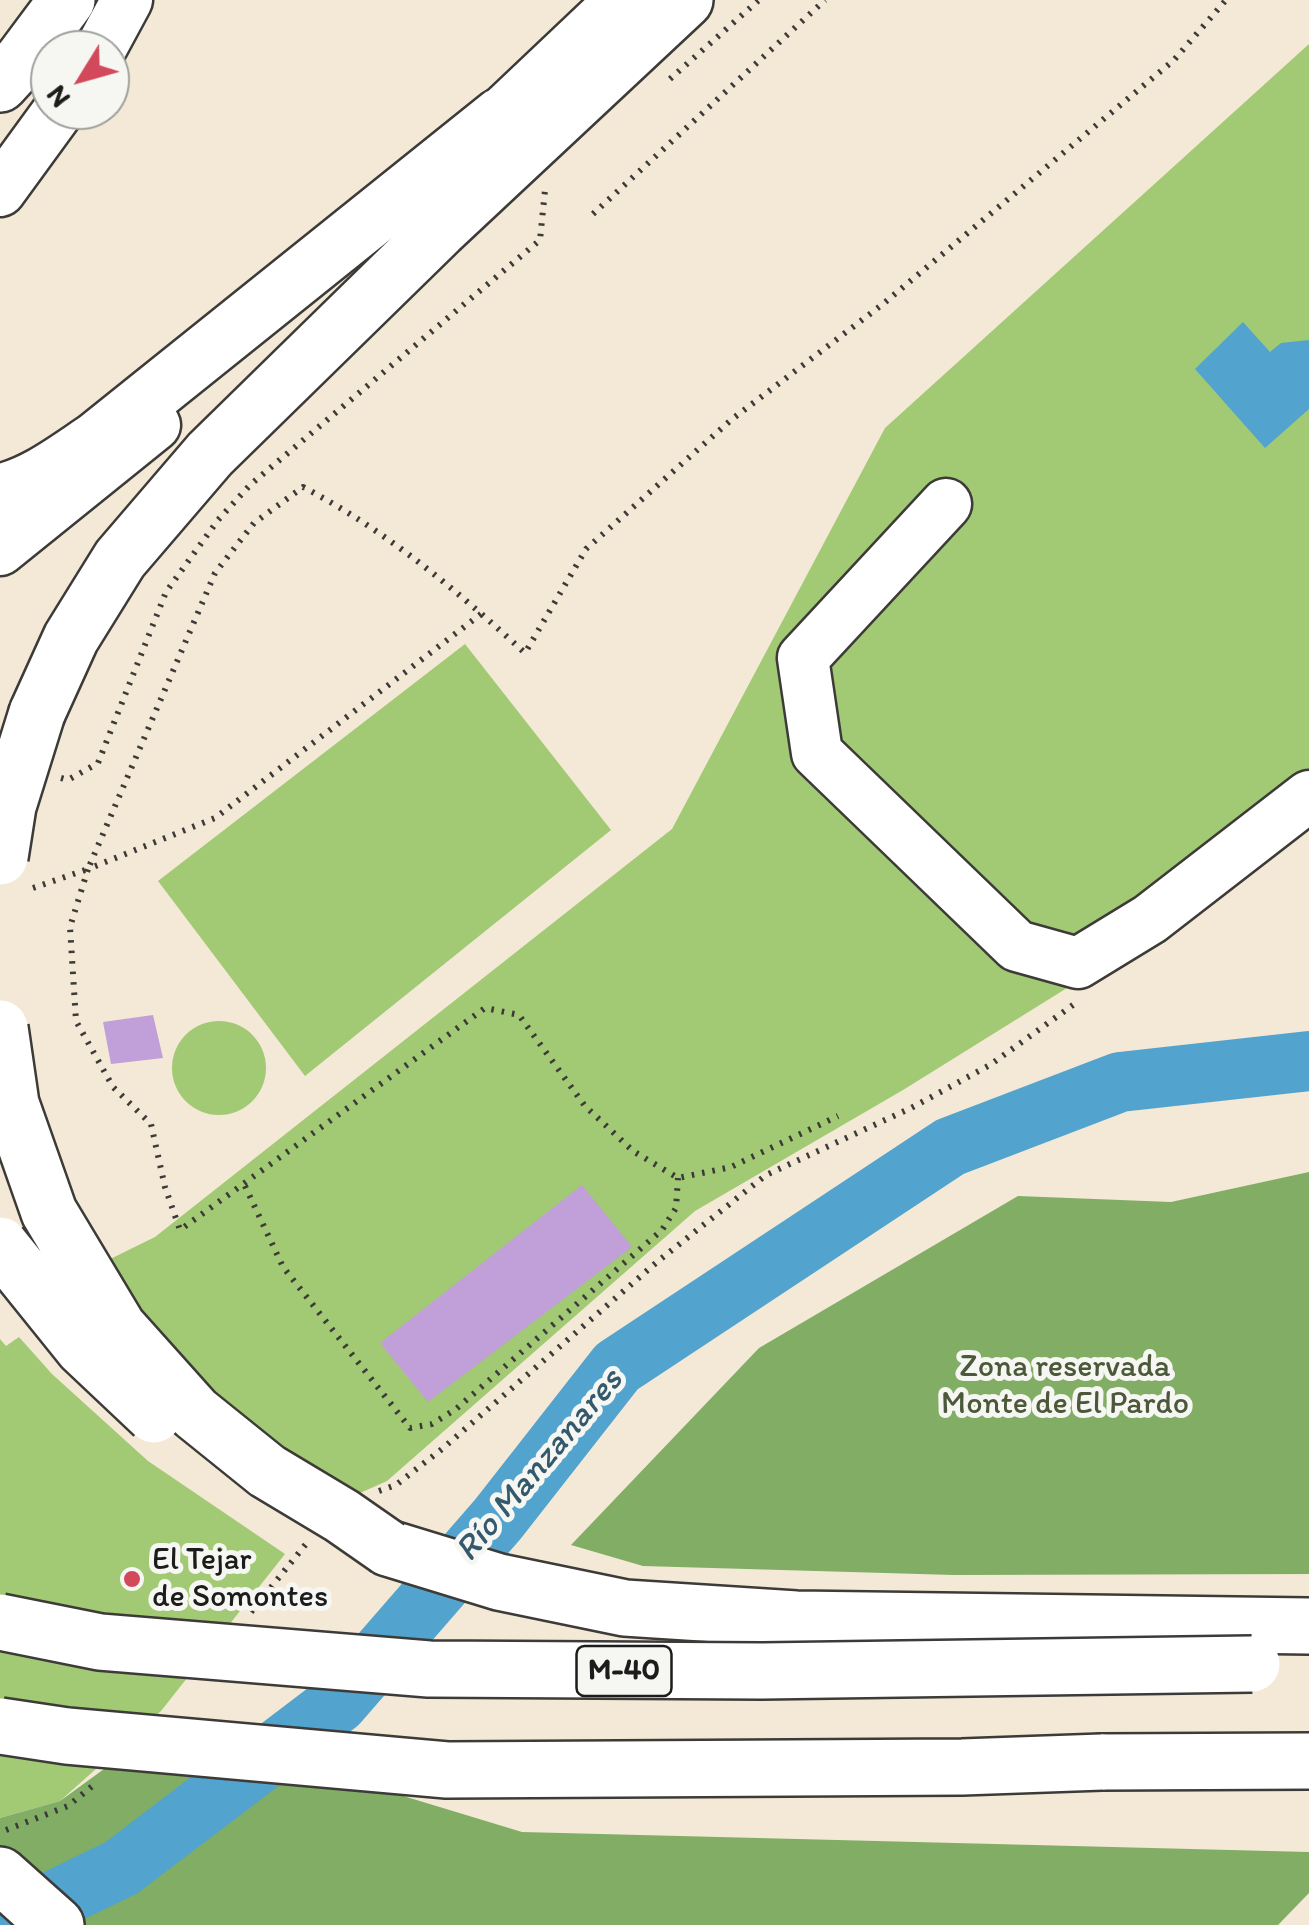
<!DOCTYPE html>
<html>
<head>
<meta charset="utf-8">
<style>
	body { margin:0 }
	#map { position:relative; width:1309px; height:1925px; overflow:hidden; background:#f3e9d6; font-family:Itim,sans-serif }
	canvas { display:block }
	.north { position:absolute; left:30px; top:30px; width:100px; height:100px; box-sizing:border-box; background:#f6f6f2; border:2px solid #9f9f9c; border-radius:50%; rotate:233deg; font-size:28px; font-weight:700; line-height:40px; text-align:center; color:#1c1c1c }
	.north::after { content:''; display:block; margin:auto; width:35px; height:45px; background:#d1495b; clip-path:polygon(50% 0,100% 100%,50% 72%,0 100%) }
</style>
</head>
<body>
<div id="map">
<canvas width="1309" height="1925"></canvas>
<div class="north">N</div>
</div>
<script>
const context = document.querySelector('canvas').getContext('2d');
context.lineJoin = 'round';
function paint(path, color) {
  context.fillStyle = color;
  context.fill(path, 'evenodd');
}
function stroke(path, color, width, dash) {
  context.strokeStyle = color;
  context.lineWidth = width;
  context.lineCap = dash ? 'butt' : 'round';
  context.setLineDash(dash || []);
  context.stroke(path);
}
function write(font, color, halo, rows, align = 'center') {
  context.font = font + ' Itim,sans-serif';
  context.lineWidth = 10;
  context.setLineDash([]);
  context.textBaseline = 'middle';
  context.strokeStyle = halo;
  context.fillStyle = color;
  for (const [text, x, y, turn = 0] of rows) {
    context.save();
    context.translate(x, y);
    context.rotate((+turn || 0) * Math.PI / 180);
    context.textAlign = isNaN(turn) ? turn : align;
    if (halo) context.strokeText(text, 0, 0);
    context.fillText(text, 0, 0);
    context.restore();
  }
}
paint(new Path2D(`
	M1309 44V820L1157 932 903 1090 695 1211 387 1481 351 1497 305 1468 175 1364 98 1265 155 1237 672 829 885 428Z
	M465 644 611 830 305 1076 158 881Z
	M172 1068a47 47 0 1 1 94 0a47 47 0 1 1-94 0Z
	M19 1337 52 1374 148 1461 285 1554 161 1711 60 1801 0 1818V1339L6 1346Z`), '#a2c973');
paint(new Path2D(`
	M1309 1172V1574L954 1575 643 1566 571 1545 759 1348 1018 1196 1171 1202Z
	M166 1724 522 1832 1309 1852V1893L1278 1925H0V1818L60 1801Z`), '#81ad65');
paint(new Path2D(`
	M1243 322 1270 352 1281 343 1309 340V409L1265 448 1195 369Z`), '#52a3cd');
stroke(new Path2D(`
	M3 1925 121 1868 338 1703 498 1519 617 1367 950 1147 1120 1082 1309 1061`), '#52a3cd', 60);
paint(new Path2D(`
	M153 1015 163 1058 111 1064 103 1022Z
	M582 1185 632 1247 428 1402 380 1343Z`), '#c19fd9');
const minor = new Path2D(`
	M100 50 127 0
	M468 145 621 0
	M0 191 59 110
	M946 504 803 658 817 753 1017 946 1078 963 1150 919 1309 796
	M0 550 155 425`);
const major = new Path2D(`
	M0 492C35 484 66 460 96 440L500 116`);
const highway = new Path2D(`
	M0 84 23 59 67 0
	M37 713 71 638 120 559 210 454 439 230 685 0
	M388 1548 499 1582 625 1608 796 1619 1309 1626
	M1102 1762 1309 1761
	M0 1875 56 1925`);
stroke(minor, '#3c3b38', 55);
stroke(major, '#3c3b38', 60);
stroke(highway, '#3c3b38', 60);
stroke(new Path2D(`
	M670 79 759 0
	M593 214 825 0
	M481 614 215 818 88 869 70 927 76 1021 113 1087 151 1124 165 1187 180 1230 485 1008 519 1015 585 1106 633 1151 678 1178 731 1167 838 1116
	M61 778 68 780 98 763 166 592 218 520 250 485 540 240 545 190
	M33 888 88 869 215 573 254 523 303 487C387 531 456 590 525 653L586 549 731 420 883 304 1174 60 1226 0
	M245 1186 283 1267 410 1428 432 1424 456 1409 662 1230 676 1208 678 1178
	M379 1491 396 1485 442 1449 657 1262 766 1175 911 1108 990 1065 1073 1005
	M251 1612 306 1544
	M6 1830 68 1806 96 1783`), '#3c3b38', 6, [2.5, 8]);
stroke(minor, '#fff', 50);
stroke(major, '#fff', 55);
stroke(highway, '#fff', 55);
const highwayBridge = new Path2D(`
	M0 857 8 806 37 713
	M0 1028 11 1104 49 1212 118 1327 195 1413 267 1471 342 1516 388 1548
	M0 1245 83 1348 154 1415
	M0 1622 100 1642 429 1669 762 1671 1252 1664
	M0 1726 67 1736 447 1770 962 1767 1102 1762`);
stroke(highwayBridge, '#3c3b38', 60, []);
stroke(highwayBridge, '#fff', 55);
for (const [x, y, r, color] of [
	[132,1579,10,"#d1495b"]
]) {
  const dot = new Path2D();
  dot.arc(x, y, r, 0, 2 * Math.PI);
  context.fillStyle = color;
  context.fill(dot);
  stroke(dot, '#f6f6f2', 4);
}
for (const [x, y, w] of [
	[624,1671,95]
]) {
  const box = new Path2D();
  box.roundRect(x - w / 2, y - 25, w, 50, 8);
  context.fillStyle = '#f6f6f2';
  context.fill(box);
  stroke(box, '#1c1c1c', 2.5);
}
write('bold 30px', '#1c1c1c', null, [
	["M-40",624,1671]
]);
write('32px', '#4b593a', '#f6f6f2', [
	["Zona reservada",1065,1368],
	["Monte de El Pardo",1065,1405]
]);
write('32px', '#1c1c1c', '#f6f6f2', [
	["El Tejar",152,1561],
	["de Somontes",152,1598]
], 'left');
write('italic 35px', '#34596c', '#f6f6f2', [
	["Río Manzanares",540,1466,-50]
]);
</script>
</body>
</html>
